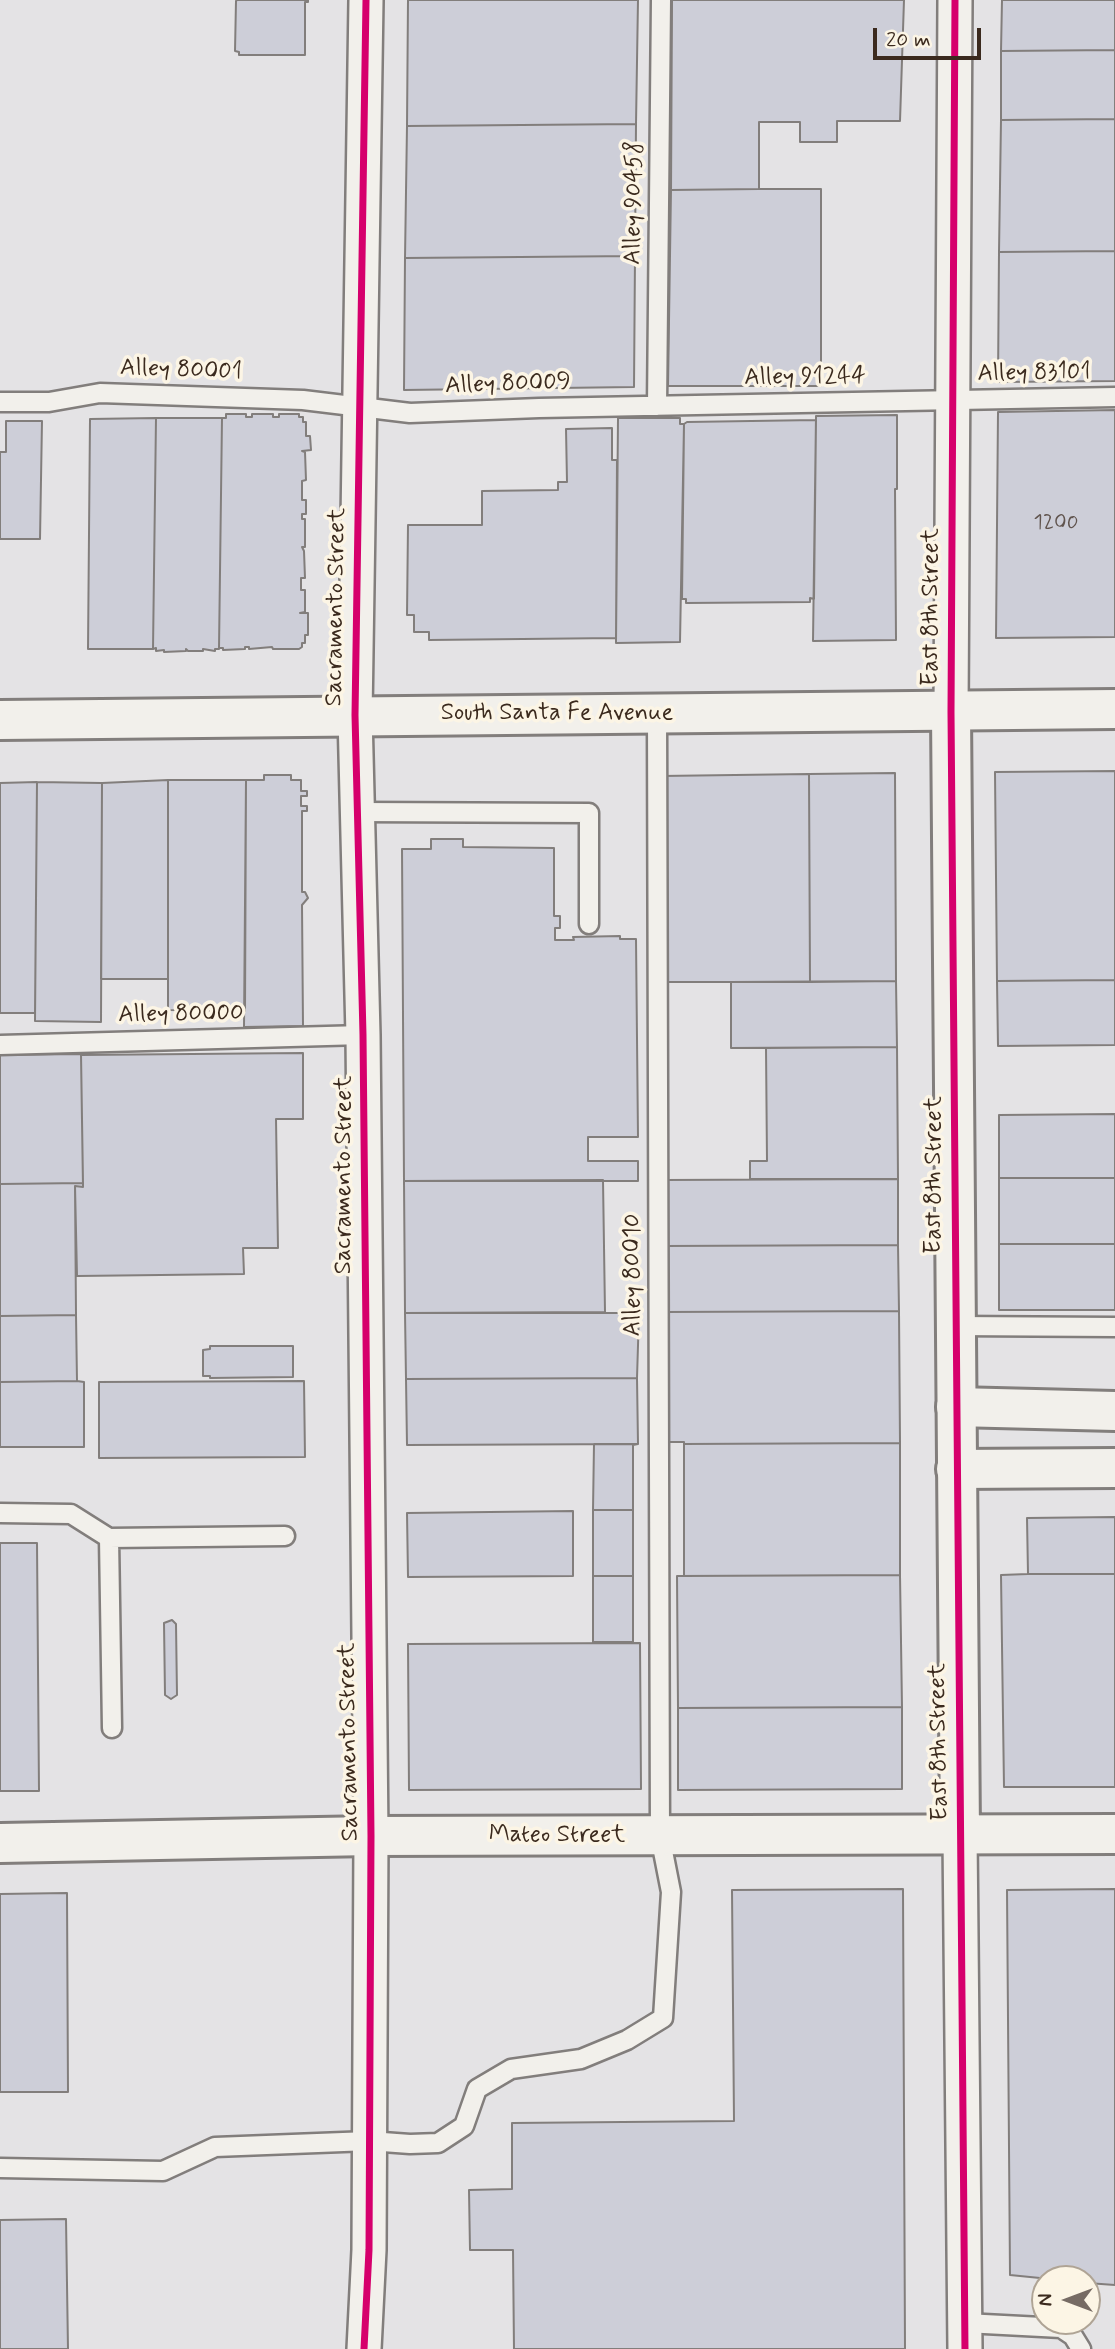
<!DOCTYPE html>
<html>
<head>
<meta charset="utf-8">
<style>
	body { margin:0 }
	#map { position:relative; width:1115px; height:2349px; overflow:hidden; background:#e4e3e5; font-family:Mynerve,sans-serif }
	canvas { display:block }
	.north { position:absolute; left:1031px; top:2265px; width:70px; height:70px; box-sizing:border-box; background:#fcf5e5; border:2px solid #afa495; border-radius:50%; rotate:270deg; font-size:19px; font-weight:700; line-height:28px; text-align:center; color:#3b2a1e }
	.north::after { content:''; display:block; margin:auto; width:24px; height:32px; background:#766b64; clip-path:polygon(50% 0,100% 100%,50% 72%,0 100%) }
	.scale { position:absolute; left:873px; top:28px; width:108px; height:32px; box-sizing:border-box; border:4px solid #3b2a1e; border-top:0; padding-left:9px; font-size:21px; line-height:24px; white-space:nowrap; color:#3b2a1e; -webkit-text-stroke:5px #fcf5e5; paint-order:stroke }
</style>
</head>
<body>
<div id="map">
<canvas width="1115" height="2349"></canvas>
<div class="north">N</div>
<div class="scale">20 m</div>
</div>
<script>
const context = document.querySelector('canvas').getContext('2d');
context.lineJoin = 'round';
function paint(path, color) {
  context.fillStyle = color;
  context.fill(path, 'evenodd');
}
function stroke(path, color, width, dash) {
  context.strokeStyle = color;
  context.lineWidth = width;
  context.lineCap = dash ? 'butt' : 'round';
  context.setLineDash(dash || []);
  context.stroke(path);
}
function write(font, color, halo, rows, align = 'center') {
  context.font = font + ' Mynerve,sans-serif';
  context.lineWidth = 7;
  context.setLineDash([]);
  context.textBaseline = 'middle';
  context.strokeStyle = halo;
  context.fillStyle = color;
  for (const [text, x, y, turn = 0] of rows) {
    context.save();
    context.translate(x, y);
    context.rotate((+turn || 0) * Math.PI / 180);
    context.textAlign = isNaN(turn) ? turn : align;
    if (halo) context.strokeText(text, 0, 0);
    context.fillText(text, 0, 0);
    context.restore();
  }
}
const building = new Path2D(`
	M237 0H308V2H305V55H239V52L235 51 236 1Z
	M408 0H638L636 124 407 126Z
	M672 0H904L900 121H837V142H800V122H759V189L671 190Z
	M1002 0H1115V50L1001 51Z
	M1115 50V119L1001 120V51Z
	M1115 119V251L999 252 1001 120Z
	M636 124 635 256 405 258 407 126Z
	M759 189H821V386H668L671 190Z
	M1115 251V381L998 382 999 252Z
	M635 256 634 387 404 390 405 258Z
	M1115 410V637L996 638 998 412Z
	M226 414H246V417H252V414H273V417H279V414H299V417H303V422H306V436H310L311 450 302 451 305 452 306 480 302 481V500H306V514H302V519H305V547H302L304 551 305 578H301V590H305V612L300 613H308V635H305V643H302V647L299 649H273L272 647 249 649V647H245V649L223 650V648H219L222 418H226Z
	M897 415V489H895L896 640 813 641 816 416Z
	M156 418H222L219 649H215V651L203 649V651H188L186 649V651L164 652V650L156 651V648L153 649Z
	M156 418 153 649H88L90 419Z
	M618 418H680V424H684L680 642 616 643Z
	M816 420 814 599 810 598V602L686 603V599H682L684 424 687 422Z
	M6 421H42L40 539H0V452H6Z
	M612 428V460H617L616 638 429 640V632H414V615H407L408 525H482V491L558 490V482H567L566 429Z
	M1115 771V980L997 981 995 772Z
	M895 773 896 981 810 982 809 774Z
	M809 774 810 982H663L661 776Z
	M264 775H291V780H301V791H307V796H301V806H307V811H302V892H305L308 898 302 905 303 1026 244 1027 246 780H264Z
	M168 780V979H101L102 783Z
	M168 780H246L245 1011 168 1010Z
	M37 782 35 1013H0V783Z
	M37 782 102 783 101 1022 35 1021Z
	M431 839H463V847L554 848V916H560V928H555V940H574L573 937 620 936V939H636L638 1137H588V1161H638V1181H404L402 849H431Z
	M1115 980V1045L998 1046 997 981Z
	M896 981 897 1047 731 1048V982Z
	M897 1047 898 1179H750V1161H767L766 1048Z
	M303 1053V1119H276L278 1248H243L244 1274 77 1276 75 1186 83 1187 81 1055Z
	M81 1054 83 1183 0 1184V1055Z
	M1115 1114V1178H999V1115Z
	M999 1178H1115V1244H999Z
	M898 1179V1245L665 1246V1180Z
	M603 1180 605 1312 405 1313 404 1181Z
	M83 1183V1187L75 1186 76 1315 0 1316V1184Z
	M999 1244H1115V1310H999Z
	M898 1245 899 1311 665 1312V1246Z
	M899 1311 900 1443 684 1444V1442H666L665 1312Z
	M405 1313H639L637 1378 406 1379Z
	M76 1315 77 1381 0 1382V1316Z
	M210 1346H293V1377L210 1378V1376H203V1350L210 1349Z
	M637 1378 638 1444 407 1445 406 1379Z
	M77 1381 84 1382V1447H0V1382Z
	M304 1381 305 1457 99 1458V1382Z
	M900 1443V1575L684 1576V1444Z
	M594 1444H638L633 1445V1510H593Z
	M593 1510H633V1576H593Z
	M573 1511V1576L408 1577 407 1513Z
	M1115 1517V1574H1028L1027 1518Z
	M0 1543H37L39 1791H0Z
	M1028 1574H1115V1787H1004L1001 1575Z
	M900 1575 902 1707 678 1708 677 1576Z
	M593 1576H633V1642H593Z
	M172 1620 176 1624 177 1695 171 1699 165 1695 164 1623Z
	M640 1643 641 1789 409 1790 408 1644Z
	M902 1707V1789L678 1790V1708Z
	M903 1889 905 2349H514L513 2250H470L469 2190 512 2189V2123L734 2121 732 1890Z
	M1115 1889V2285L1087 2283V2279H1050L1010 2275 1007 1890Z
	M67 1893 68 2092H0V1894Z
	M66 2219 68 2349H0V2220Z`);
paint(building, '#cdced8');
stroke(building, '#827e7c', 2);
const service = new Path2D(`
	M0 402H49L100 393 303 400 410 413 539 408 1115 397
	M657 406 661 0
	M357 812 589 813V924
	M0 1045 363 1035
	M955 1326 1115 1327
	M0 1513 71 1514 109 1538 112 1728
	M109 1538 285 1536
	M0 2168 163 2171 215 2147 369 2141 410 2144 438 2143 464 2126 477 2089 511 2069 581 2059 627 2040 663 2018 671 1892 660 1836 657 714
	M965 2323 1061 2328 1073 2336 1081 2349`);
const minor = new Path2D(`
	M951 712 955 0
	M960 1835 965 2349
	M364 2349 369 2250 371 1836 363 1035 355 715 366 0`);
const tertiary = new Path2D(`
	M951 712 960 1835
	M0 1843 371 1836 1115 1834`);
const secondary = new Path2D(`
	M0 720 1115 709`);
const motorway = new Path2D(`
	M956 1407 1115 1411
	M956 1469 1115 1468`);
stroke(service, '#827e7c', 23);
stroke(minor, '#827e7c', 38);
stroke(tertiary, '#827e7c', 44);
stroke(secondary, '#827e7c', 44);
stroke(motorway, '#827e7c', 44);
stroke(service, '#f2f0eb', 18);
stroke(minor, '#f2f0eb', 33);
stroke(tertiary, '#f2f0eb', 38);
stroke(secondary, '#f2f0eb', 38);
stroke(motorway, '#f2f0eb', 38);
stroke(new Path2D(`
	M955 0 951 712 965 2349
	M364 2349 369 2250 371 1836 363 1035 355 715 366 0`), '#d6006c', 7);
write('21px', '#60544e', null, [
	["1200",1056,524]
]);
write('24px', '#3b2a1e', '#fcf5e5', [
	["Alley 90458",635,203,-89],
	["Alley 80001",181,371,2],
	["Alley 83101",1034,374,-1],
	["Alley 91244",805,378,-1],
	["Alley 80009",508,385,-2],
	["Sacramento Street",337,607,-89],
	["East 8th Street",932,607,-90],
	["South Santa Fe Avenue",557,714],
	["Alley 80000",181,1015,-1],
	["Sacramento Street",345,1175,-90],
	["East 8th Street",935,1175,-90],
	["Alley 80010",634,1275,-90],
	["Sacramento Street",350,1742,-91],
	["East 8th Street",940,1742,-91],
	["Mateo Street",557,1836]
]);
</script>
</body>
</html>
